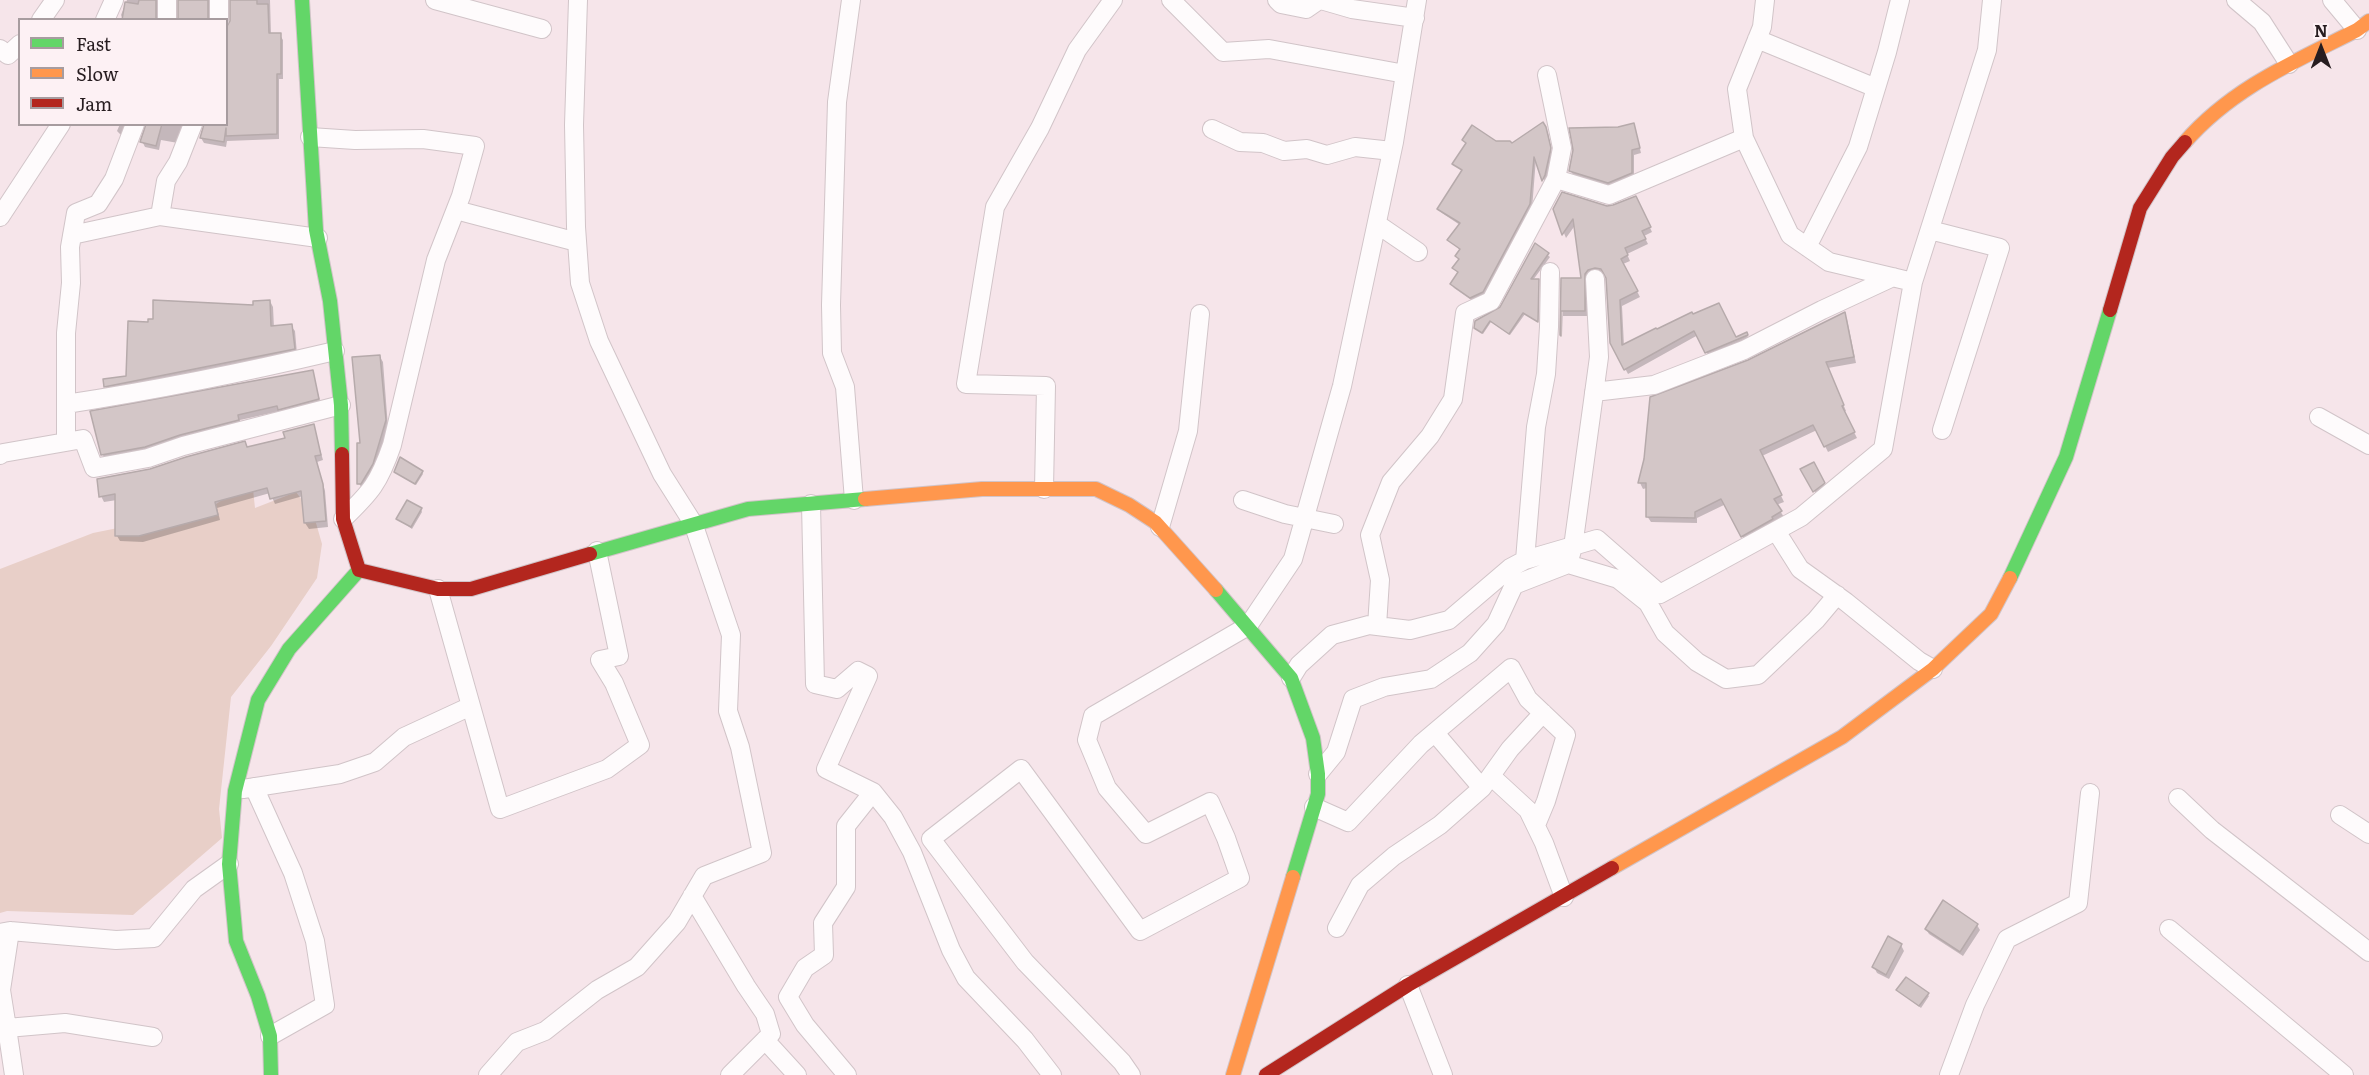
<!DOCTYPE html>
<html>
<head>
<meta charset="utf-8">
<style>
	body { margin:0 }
	#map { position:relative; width:2369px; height:1075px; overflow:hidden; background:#f6e5ea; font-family:Literata,serif }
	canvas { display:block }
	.legend { position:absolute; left:18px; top:18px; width:210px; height:108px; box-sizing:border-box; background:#fdf1f4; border:2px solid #a79c9f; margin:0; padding:8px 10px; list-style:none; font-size:18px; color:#271d20 }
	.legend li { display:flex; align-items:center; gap:12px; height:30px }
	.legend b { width:30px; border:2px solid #a79c9f }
	.north { position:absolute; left:2291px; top:18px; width:60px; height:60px; -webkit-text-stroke:4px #fdf1f4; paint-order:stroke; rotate:0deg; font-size:16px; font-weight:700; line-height:24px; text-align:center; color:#271d20 }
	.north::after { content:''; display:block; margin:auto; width:21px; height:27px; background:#271d20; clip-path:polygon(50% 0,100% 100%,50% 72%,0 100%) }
</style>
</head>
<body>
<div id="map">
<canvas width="2369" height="1075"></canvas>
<ul class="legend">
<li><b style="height:8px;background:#63d668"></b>Fast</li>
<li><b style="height:8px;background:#ff974d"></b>Slow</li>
<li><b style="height:8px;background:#b3261e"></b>Jam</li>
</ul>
<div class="north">N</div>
</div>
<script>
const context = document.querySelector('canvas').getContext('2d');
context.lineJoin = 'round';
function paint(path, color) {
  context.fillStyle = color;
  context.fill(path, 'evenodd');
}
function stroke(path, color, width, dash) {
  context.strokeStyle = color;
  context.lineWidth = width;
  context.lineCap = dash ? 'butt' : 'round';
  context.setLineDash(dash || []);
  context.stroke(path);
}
paint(new Path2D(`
	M252 480 255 508 296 492 314 516 322 544 317 578 271 646 231 697 219 809 222 838 133 915 7 911 0 913V569L93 533 207 510Z`), '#e8cfc8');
paint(new Path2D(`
	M127 0H161L158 5V20H123L121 15Z
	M179 0H212L211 20H180Z
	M232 0H270L271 35H280L283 40V79H279V139L227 141 226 147 204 143 201 138 226 124Z
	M120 124H129L123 137 117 131Z
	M147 124H185L178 143 161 140 159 150 145 147 142 141Z
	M1542 124 1548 133 1552 153 1547 180 1545 183 1536 158 1532 209 1485 297 1474 302 1454 288 1451 284 1459 274 1454 268 1460 261 1457 256 1461 251 1449 240 1460 225 1442 213 1439 209 1463 172 1454 164 1466 145 1464 140 1512 145Z
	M1618 129H1635L1641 153 1634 155V177L1611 187 1573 175 1571 171Z
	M1638 202 1652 232 1644 236 1648 244 1627 254 1630 261 1623 264 1640 297 1622 306 1624 346 1692 314 1735 339 1746 334 1750 340 1709 357 1698 335 1628 374 1611 342 1608 278 1605 274 1598 272 1587 280V316H1563L1562 336 1563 280H1583L1576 224 1566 238 1554 209 1606 207Z
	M1535 245 1550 257 1533 280H1538L1539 282 1538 322 1525 314 1510 335 1491 322 1483 334 1477 330 1502 307Z
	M270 301 273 307 274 328 291 326 295 331 297 354 108 392 105 386 128 378 149 323 255 307Z
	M1844 314 1847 319 1856 363 1828 368 1846 411 1844 412 1857 438 1828 452 1817 430 1762 456 1784 502 1776 505 1784 517 1745 541 1726 504 1697 518V523L1651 522 1647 516V488L1643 489 1640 483 1645 460 1749 362Z
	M380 357 383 362 388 427 375 470 362 489 359 483 361 445Z
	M312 372 321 404 282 414 281 411 240 420 241 425 105 460 103 455Z
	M313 425 323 460 317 462 325 491 328 527 309 529 305 523 303 496 275 504 270 493 217 508 220 520 143 542 120 541 117 536V500L104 502 101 496 248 449 287 439Z
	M1814 464 1827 489 1818 497 1802 469Z
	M395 472H422L423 474 416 485Z
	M421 509 422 512 412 529 398 519Z
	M1977 925 1980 930 1963 956 1929 934 1926 929Z
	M1901 945 1904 951 1889 979 1877 973 1874 967Z
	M1900 992 1927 994 1929 996 1921 1008Z`), '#0003');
const building = new Path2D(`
	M139 0H156V20H122L125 2 138 4Z
	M178 0H208V20H178Z
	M230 0H257V4H268L269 33H281V74H277V134L226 136V128L224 142 200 138 204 124H226V28L230 21Z
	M1543 122 1546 127 1551 148 1545 175 1542 181 1534 157 1530 204 1483 292 1470 298 1450 284 1458 272 1452 268 1459 259 1455 256 1460 249 1447 240 1460 223 1437 209 1462 170 1452 164 1466 143 1462 140 1472 125 1496 141H1510L1512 143Z
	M1634 123 1640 148 1632 150V173L1608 183 1569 171 1573 150 1569 128 1618 127Z
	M146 124H162L156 146 140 142Z
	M1562 192 1607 206 1613 205 1636 196 1651 227 1642 231 1646 239 1625 248 1628 255 1621 259 1638 291 1620 300 1622 345 1656 328 1657 329 1692 312 1693 314 1719 303 1736 337 1747 332 1748 335 1705 353 1694 331 1624 370 1610 343 1606 278 1601 269 1595 268 1588 270 1585 274V311H1561V336L1560 335 1561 278H1581L1573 219 1562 235 1553 209Z
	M1535 243 1549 253 1531 279H1539L1538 322 1523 313 1509 334 1490 321 1482 333 1474 328 1475 321 1500 307Z
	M153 300 253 305V301L270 300 271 326 292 324 295 349 104 387 103 379 126 376 128 321 148 322V319H153Z
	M1845 312 1854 357 1826 362 1844 405 1842 406 1855 432 1824 447 1813 425 1760 450 1782 495 1774 499 1782 511 1772 517 1773 519 1741 537 1721 499 1695 512V518L1646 517V483H1638L1644 459 1650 397 1748 360Z
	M380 355 386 420 373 464 361 484H357V443H360L352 357Z
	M313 370 319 399 278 410 277 406 238 415 239 420 180 435 145 447 101 455 90 411Z
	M314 424 321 455 315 456 323 484 326 521 304 523 301 491 270 499 267 488 215 502 218 515 139 536H115V494L99 497 97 479 150 469 186 457 245 441 247 447 285 438 283 432Z
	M400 457 423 471 415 484 394 472Z
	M1814 462 1825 483 1813 492 1800 469Z
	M407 500 422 508 411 527 396 519Z
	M1943 900 1978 924 1960 952 1925 929Z
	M1888 936 1902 944 1886 975 1872 967Z
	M1906 977 1929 993 1919 1006 1896 990Z`);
paint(building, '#d3c6c7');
stroke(building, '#b6aaab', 1.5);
const street = new Path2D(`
	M435 0 542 29
	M851 0 837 102 831 305 832 353 845 387 854 500
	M1171 0 1223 52 1269 49 1405 74
	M1277 0 1281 4 1306 9 1319 0
	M1321 0 1352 9 1415 18
	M1765 0 1762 27 1737 89 1744 138 1790 235 1829 262 1913 282
	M2236 0 2262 22 2289 64
	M2332 0 2357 30
	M41 20 55 0
	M105 20 114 0
	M167 20V0
	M219 20V0
	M1757 39 1876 88
	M0 49 8 55 20 44
	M1212 129 1240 142 1263 143 1284 151 1307 149 1327 155 1355 147 1392 151
	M310 137 355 140 423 139 475 146 461 196 436 260 392 445C379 483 371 492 343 519
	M1556 179 1609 195 1744 138
	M456 210 577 242
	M160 216 166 181 178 162 193 124
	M0 217 61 124
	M1377 224 1418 252
	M1930 230 2000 248 1942 430
	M72 235 160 216 318 238
	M1807 247 1858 147 1887 52 1900 0
	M1594 392 1654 385 1744 350 1822 310 1893 277
	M66 404C157 390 246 372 335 351
	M2319 417 2369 445
	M66 442V333L71 283 70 247 76 213 98 204 114 179 135 124
	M0 455 3 453 83 439 94 468 148 458 183 446 341 405
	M1044 489 1046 386 966 384 995 207 1040 128 1077 50 1113 0
	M1243 500 1285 514 1334 524
	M811 504 815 684 837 689 858 671 868 676 826 769 873 792 893 817 912 852 951 950 966 978 1025 1040 1052 1075
	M1160 527 1188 431 1200 314
	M1776 531 1800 569 1846 602 1919 661 1933 669
	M1525 560 1536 427 1546 374 1549 327 1550 272
	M1568 564 1618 579 1648 603 1665 633 1697 662 1726 679 1758 675 1816 620 1837 595
	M438 589 500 809 607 769 640 745 614 683 600 660 619 656 597 551
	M1377 626 1380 580 1370 535 1391 482 1430 436 1453 399 1465 313 1491 301 1556 179 1562 148 1547 75
	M1291 678 1299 665 1332 635 1369 625 1410 630 1449 620 1510 568 1525 560 1597 539 1660 594 1801 517 1883 449 1913 282 1987 50 1992 0
	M1435 733 1482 788
	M1318 774 1336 752 1353 699 1384 687 1431 679 1470 653 1496 624 1514 585 1568 564 1573 547 1599 357 1595 279
	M1491 776 1528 810 1544 843 1564 897
	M254 787 293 873 315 941 325 1005 270 1036
	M243 789 340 774 375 762 404 737 471 706
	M2178 798 2212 830 2369 952
	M1314 807 1348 822 1421 744 1511 668 1528 699 1566 735 1546 801 1536 825
	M2340 815 2369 834
	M692 896 746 986 765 1014 771 1034 730 1075
	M1337 928 1360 885 1394 856 1440 825 1482 788 1510 749 1543 713
	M2169 929 2344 1075
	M0 933 10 931 116 940 154 938 194 889 229 864
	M1408 985 1443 1075
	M0 1031 7 1028 1 990 10 931
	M765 1040 797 1075
	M14 1075 7 1028 65 1023 153 1037
	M488 1075 517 1042 545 1031 597 990 637 967 677 922 704 876 762 853 740 747 728 711 731 635 693 523 662 474 599 341 580 283 576 227 574 125 578 0
	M847 1075 805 1025 788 997 805 968 824 955 823 923 846 887V826L873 792
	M1131 1075 1122 1062 1025 962 931 839 1021 769 1140 931 1240 878 1226 838 1210 802 1146 834 1107 788 1087 740 1093 716 1248 626 1293 559 1342 386 1394 142 1417 0
	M1949 1075 1975 1005 2007 939 2078 903 2090 793`);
const fast = new Path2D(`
	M302 0 316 230 330 301 341 405 342 454
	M590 554 748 509 865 499
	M2010 578 2066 457 2110 310
	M1216 590 1291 678 1313 738 1318 774V794L1293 877
	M271 1075 270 1036 258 996 236 941 229 864 235 791 258 700 289 649 359 570`);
const slow = new Path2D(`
	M2185 142C2232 88 2294 62 2357 30L2369 21
	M865 499 982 489H1096L1129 505 1155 522 1216 590
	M1612 868 1842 737 1933 669 1991 614 2010 578
	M1233 1075 1293 877`);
const jam = new Path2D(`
	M2110 310 2140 208 2172 157 2185 142
	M342 454 343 519 359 570
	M359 570 438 589H471L590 554
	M1266 1075 1408 985 1612 868`);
stroke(street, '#d1c4c8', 20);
stroke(fast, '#d1c4c8', 16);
stroke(slow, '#d1c4c8', 16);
stroke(jam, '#d1c4c8', 16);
stroke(street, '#fefbfc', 18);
stroke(fast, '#63d668', 14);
stroke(slow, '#ff974d', 14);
stroke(jam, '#b3261e', 14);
</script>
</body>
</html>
